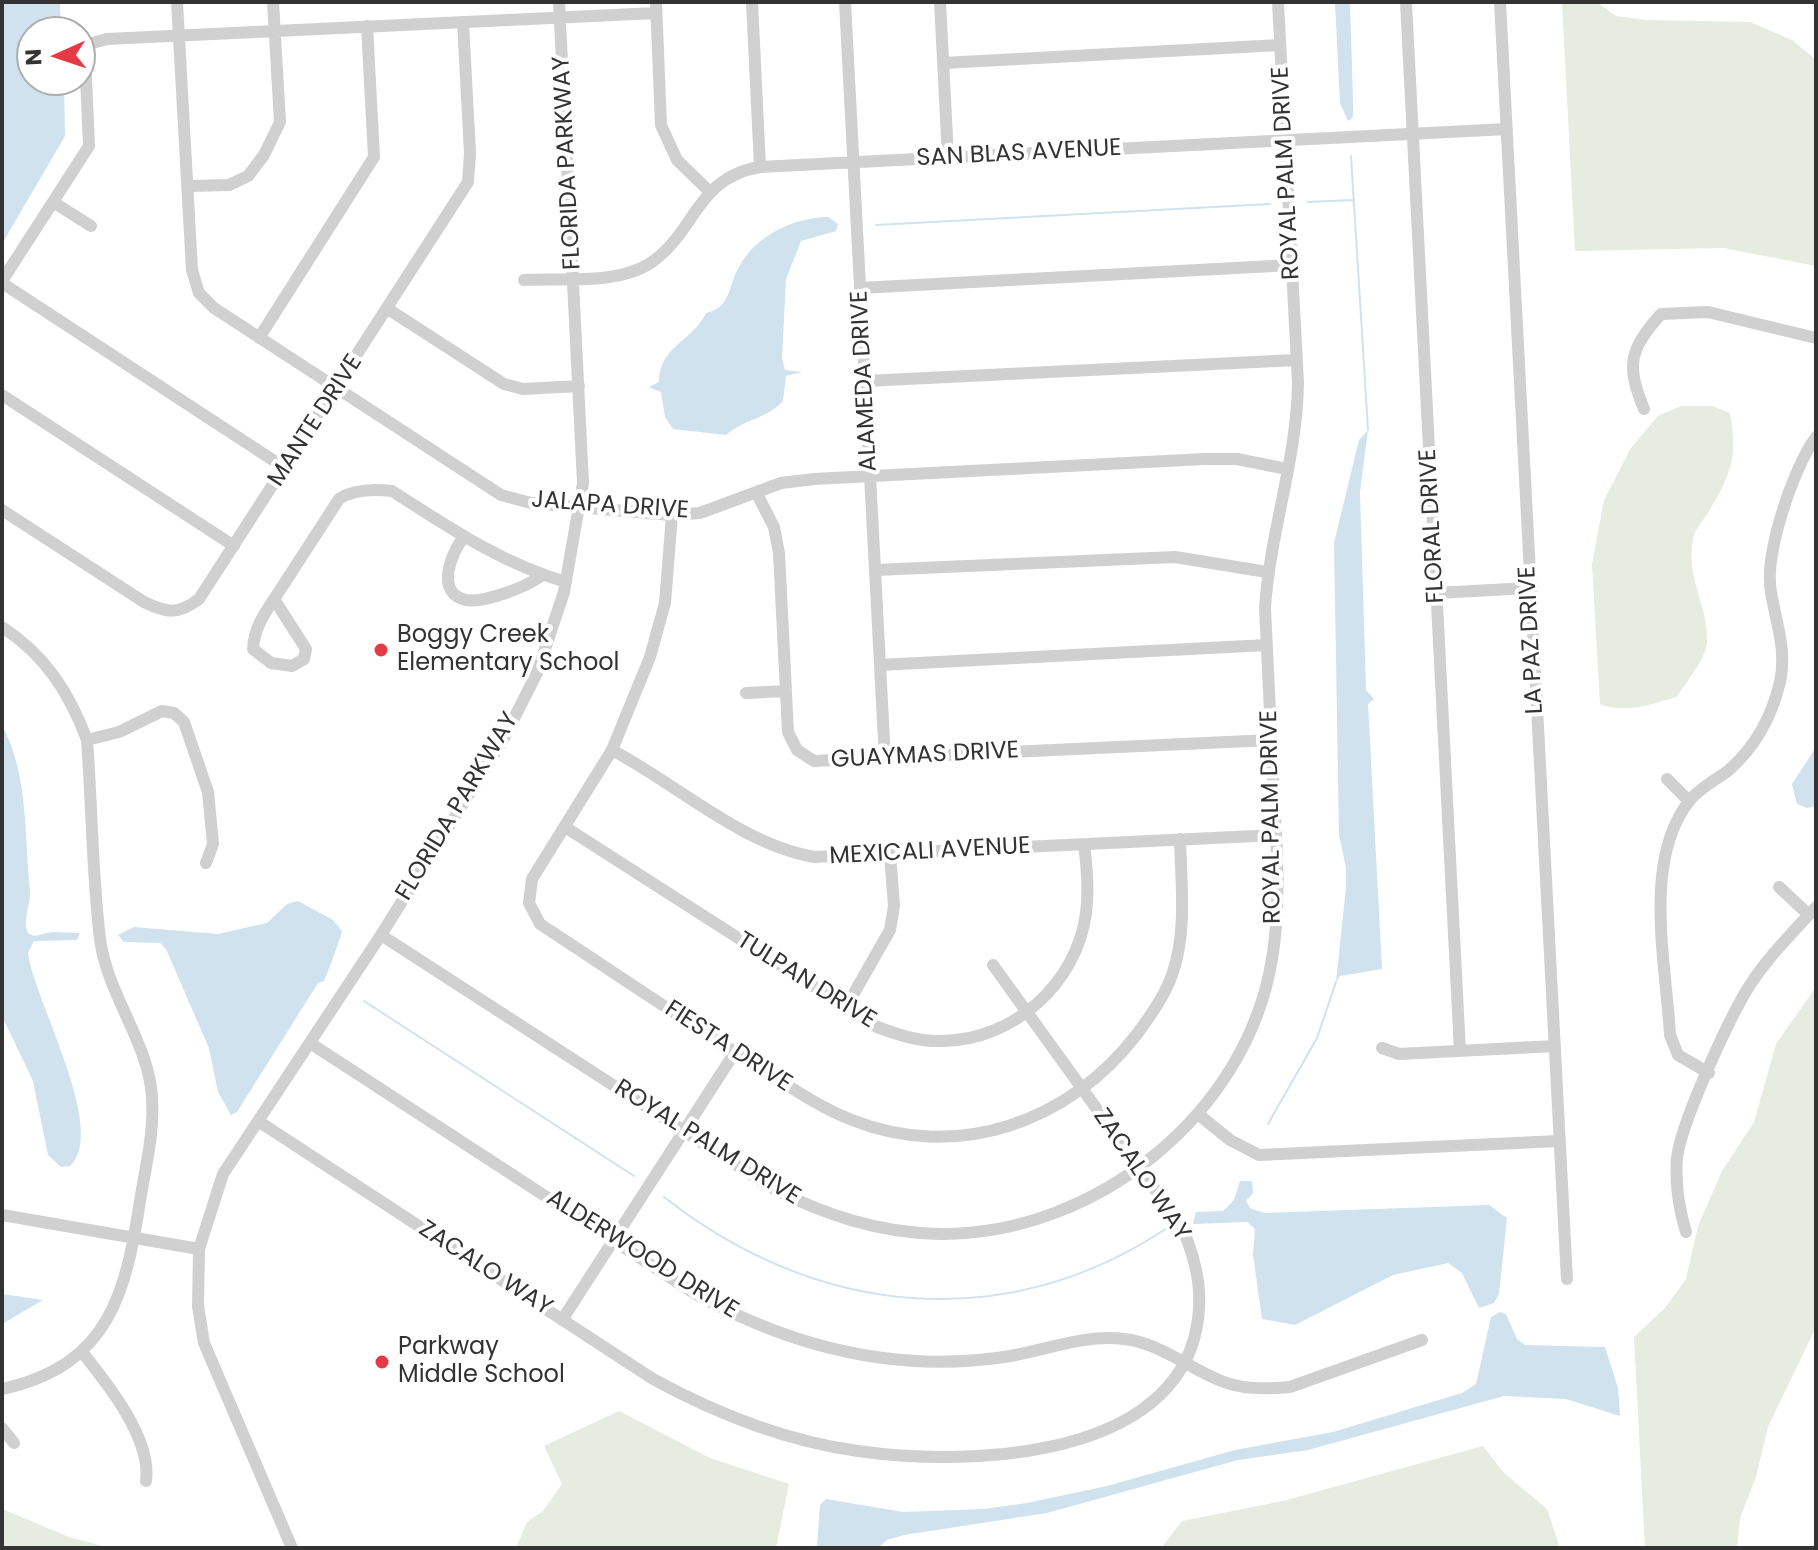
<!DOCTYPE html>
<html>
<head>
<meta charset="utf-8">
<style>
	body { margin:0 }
	#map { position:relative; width:1818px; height:1550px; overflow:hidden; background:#fff; font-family:Poppins,sans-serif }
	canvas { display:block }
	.frame { position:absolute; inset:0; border:4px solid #333; pointer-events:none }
	.north { position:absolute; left:16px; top:16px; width:80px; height:80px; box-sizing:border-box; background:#fff; border:2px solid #adadad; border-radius:50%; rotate:267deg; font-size:22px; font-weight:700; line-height:32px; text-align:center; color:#333 }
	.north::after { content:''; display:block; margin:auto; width:28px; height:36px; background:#e63946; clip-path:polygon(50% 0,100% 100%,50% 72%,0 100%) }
</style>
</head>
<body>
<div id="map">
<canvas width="1818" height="1550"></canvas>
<div class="frame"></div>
<div class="north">N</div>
</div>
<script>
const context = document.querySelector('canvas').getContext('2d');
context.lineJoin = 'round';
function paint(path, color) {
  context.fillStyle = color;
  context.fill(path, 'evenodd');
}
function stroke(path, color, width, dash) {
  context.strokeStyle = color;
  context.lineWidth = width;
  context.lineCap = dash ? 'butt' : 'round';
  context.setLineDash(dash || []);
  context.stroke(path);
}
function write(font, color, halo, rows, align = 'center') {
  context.font = font + ' Poppins,sans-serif';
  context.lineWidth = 8;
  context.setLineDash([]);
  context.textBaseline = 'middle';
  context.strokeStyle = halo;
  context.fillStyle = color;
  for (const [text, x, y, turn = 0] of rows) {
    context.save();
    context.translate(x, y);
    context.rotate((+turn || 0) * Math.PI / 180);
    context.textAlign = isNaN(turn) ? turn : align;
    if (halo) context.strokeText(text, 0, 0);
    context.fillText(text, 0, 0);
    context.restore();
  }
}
paint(new Path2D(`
	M1562 2H1597L1616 16 1646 20 1750 22 1792 40 1814 58 1816 266 1724 248 1575 251Z
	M1681 406H1712L1730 413C1738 457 1731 475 1708 513 1703 521 1695 529 1693 539 1685 577 1709 607 1707 643 1706 659 1685 683 1677 697 1651 704 1626 714 1600 704L1592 564 1604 500 1631 448 1658 416Z
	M1816 987V1327L1768 1427 1756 1477 1740 1518 1737 1548H1645L1634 1337 1665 1308 1686 1279 1698 1226 1722 1171 1754 1122 1776 1044Z
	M619 1411 710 1458 789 1484 776 1548H516L527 1522 543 1511 562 1484 544 1446Z
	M1483 1446 1504 1473 1547 1509 1560 1548H1161L1182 1521 1283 1501Z
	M2 1509 69 1537 110 1548H2Z`), '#e6ecdf');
paint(new Path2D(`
	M2 2H60L61 32H32V80H64L65 136 2 244Z
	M1335 2H1350L1353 101V117L1348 121 1340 103Z
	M828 217 838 224 836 231 801 241 786 279 782 358 785 370 802 372 786 376 783 401C768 418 745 419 726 435L673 429 665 417 661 392 649 387 659 382C659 346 694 340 706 313 731 308 728 286 739 267 756 235 793 218 828 217Z
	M1368 430 1360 492 1366 690 1374 699 1368 704 1382 969 1340 976 1336 982 1346 887V868L1339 835 1334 543 1359 440Z
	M2 725C29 776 24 834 30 890 31 906 22 917 28 933L34 936 52 932 80 933 77 940 34 941 28 953C33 998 109 1131 70 1166L61 1167 48 1155 33 1081 2 1016Z
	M1816 747V806L1807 808 1797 804 1792 784Z
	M298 901 333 920 342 931C342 934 326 978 324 981L318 983 237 1112 231 1115 218 1092 209 1048 166 949 160 943 124 942 118 935 134 927 218 934 267 923 287 904Z
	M1240 1181H1252L1253 1193 1246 1201 1250 1208 1264 1213 1489 1205 1507 1218 1499 1294 1494 1303 1479 1308 1462 1273 1448 1263 1393 1275 1295 1325 1262 1319 1253 1255 1255 1229 1247 1222 1193 1224 1196 1212 1223 1211 1234 1200Z
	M2 1294 43 1300 2 1324Z
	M1500 1312 1506 1314 1517 1339 1525 1345 1605 1347 1618 1388 1620 1416 1566 1399 1504 1396 1308 1450 1238 1460 1047 1513 904 1535 887 1540 878 1548H817L820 1505 826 1499 903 1512 984 1509 1027 1503 1107 1486 1235 1450 1333 1432 1462 1393 1476 1384 1491 1317Z`), '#cfe2ee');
stroke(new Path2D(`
	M1351 156 1368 430
	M1308 202 1354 200
	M876 225 1270 204
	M364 1001 634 1176
	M1268 1124 1317 1038 1336 982
	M664 1197C815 1316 1004 1337 1167 1228`), '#cfe2ee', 2);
stroke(new Path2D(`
	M177 2 192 270 199 293 214 308 501 495 531 503 672 515 700 513 781 483 814 479 1205 459H1237L1287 469
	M656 2 661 125 677 160 709 191
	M752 2 760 167
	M845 2 885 759
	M940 2 948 157
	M1406 2 1460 1051
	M1500 2 1567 1279
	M943 63 1280 45
	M188 186 229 185 248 176 264 155 280 122 273 2
	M53 202 91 226
	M524 280C562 278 619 285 652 262 696 231 697 177 760 167L1507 129
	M2 281 89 146 85 55 89 44 107 39 656 13
	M2 283 285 468
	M860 288 1292 265
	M388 309 504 384 523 389 579 386
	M259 338 374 157 367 26
	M865 381 1296 360
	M2 395 234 546
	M1644 409C1626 365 1629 350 1661 314L1708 312 1816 338
	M756 492 774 527 779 553 788 732 797 750 814 761 1271 740
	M2 510 144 602C167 613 178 615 199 599L468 182 470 153 463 22
	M672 515 665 603 650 657 612 750 532 879 529 903 540 924C610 970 681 1018 752 1063 785 1083 816 1106 852 1120 958 1162 1070 1122 1137 1034 1151 1015 1166 994 1173 972 1187 931 1181 881 1180 839
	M464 537C452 551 434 594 466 600 485 603 526 587 541 576
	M875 570 1175 557 1267 572
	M1436 593 1529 588
	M274 599 306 649 304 659 292 666 271 663 253 649C254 625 269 607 282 587L339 499C354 489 375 489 392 491 447 526 502 564 566 582
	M2 627C45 655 69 692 87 740 92 806 92 873 100 939 107 992 143 1035 151 1087 156 1123 147 1160 141 1195 126 1292 111 1365 2 1389
	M880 665 1267 645
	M746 693 786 691
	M87 740 119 732 162 711 174 713 184 722 208 792 213 844 206 863
	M612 750C678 785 741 844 814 857L1276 835
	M1667 779 1689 801
	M565 827 877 1027C899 1035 919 1042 943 1041 1014 1040 1077 983 1086 913 1089 891 1087 867 1084 845
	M1779 887 1809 915
	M381 935 772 1188C825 1215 879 1233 940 1234 1095 1235 1247 1114 1272 959 1281 905 1277 850 1274 796 1271 733 1268 670 1265 608 1270 532 1297 459 1298 383L1278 2
	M845 1009 890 930 894 906 890 854
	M310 1043 694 1293C789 1346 894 1373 1004 1357 1044 1351 1083 1334 1124 1339 1161 1343 1189 1369 1224 1382 1244 1390 1269 1389 1290 1387L1422 1340
	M1382 1048 1399 1054 1555 1046
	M1709 1073 1678 1055 1670 1035C1666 962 1642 860 1690 800 1701 787 1716 780 1729 770 1755 747 1772 716 1780 682 1787 650 1776 623 1771 592 1764 555 1793 468 1816 437
	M1198 1114 1230 1140 1259 1155 1559 1141
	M258 1121 653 1379C717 1414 785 1441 858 1451 962 1466 1159 1461 1194 1339 1205 1298 1198 1265 1182 1227L993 965
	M2 1215 199 1249
	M1686 1232C1679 1209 1675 1183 1677 1158 1681 1123 1726 1026 1745 993 1764 961 1791 934 1816 907
	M562 1320 735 1052
	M82 1352C107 1383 152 1439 146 1481
	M2 1428 14 1443
	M292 1548 204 1343 198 1306 199 1249 223 1174 381 935 504 738 537 673 564 592 583 483 559 2`), '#d0d0d0', 12);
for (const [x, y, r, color] of [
	[381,650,8,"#e63946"],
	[382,1362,8,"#e63946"]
]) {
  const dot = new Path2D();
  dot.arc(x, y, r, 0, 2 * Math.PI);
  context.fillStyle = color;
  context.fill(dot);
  stroke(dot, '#fff', 3);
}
write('24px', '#333', '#fff', [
	["SAN BLAS AVENUE",1019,154,-3],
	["FLORIDA PARKWAY",568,163,-93],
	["ROYAL PALM DRIVE",1287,173,-93],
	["ALAMEDA DRIVE",865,381,-93],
	["MANTE DRIVE",316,421,-57],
	["JALAPA DRIVE",610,506,4],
	["FLORAL DRIVE",1433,526,-93],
	["LA PAZ DRIVE",1532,640,-93],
	["GUAYMAS DRIVE",925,756,-3],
	["FLORIDA PARKWAY",458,807,-59],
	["ROYAL PALM DRIVE",1272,817,-91],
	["MEXICALI AVENUE",930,852,-3],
	["TULPAN DRIVE",806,981,32],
	["FIESTA DRIVE",728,1047,33],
	["ROYAL PALM DRIVE",707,1143,32],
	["ZACALO WAY",1141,1175,56],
	["ALDERWOOD DRIVE",642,1255,32],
	["ZACALO WAY",485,1269,33]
]);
write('24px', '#333', '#fff', [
	["Boggy Creek",397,636],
	["Elementary School",397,664],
	["Parkway",398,1348],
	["Middle School",398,1376]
], 'left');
</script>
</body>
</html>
